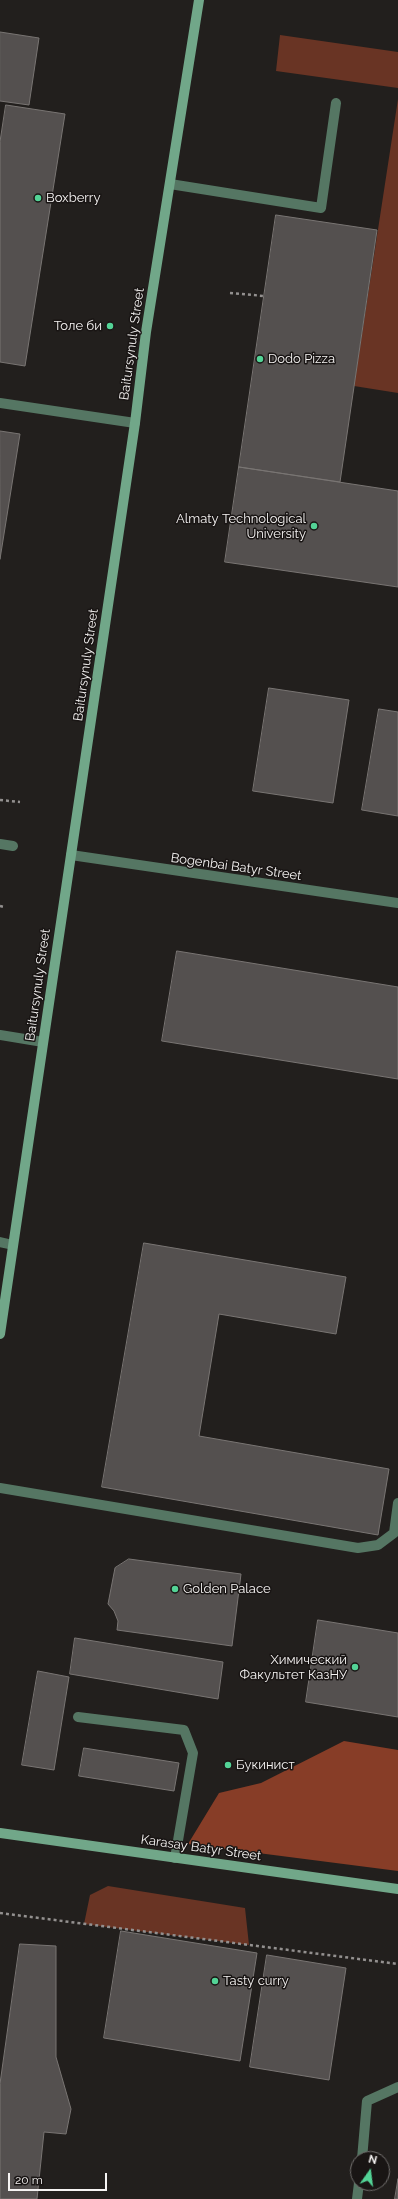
<!DOCTYPE html>
<html>
<head>
<meta charset="utf-8">
<style>
	body { margin:0 }
	#map { position:relative; width:398px; height:2199px; overflow:hidden; background:#221f1d; font-family:Raleway,sans-serif }
	canvas { display:block }
	.north { position:absolute; left:350px; top:2151px; width:40px; height:40px; box-sizing:border-box; background:#191514; border:1px solid #716e6d; border-radius:50%; rotate:14deg; font-size:11px; font-weight:700; line-height:16px; text-align:center; color:#f6f4f3 }
	.north::after { content:''; display:block; margin:auto; width:14px; height:18px; background:#53d396; clip-path:polygon(50% 0,100% 100%,50% 72%,0 100%) }
	.scale { position:absolute; left:8px; top:2173px; width:99px; height:18px; box-sizing:border-box; border:2px solid #f6f4f3; border-top:0; padding-left:5px; font-size:12px; line-height:14px; white-space:nowrap; color:#f6f4f3; -webkit-text-stroke:3px #191514; paint-order:stroke }
</style>
</head>
<body>
<div id="map">
<canvas width="398" height="2199"></canvas>
<div class="north">N</div>
<div class="scale">20 m</div>
</div>
<script>
const context = document.querySelector('canvas').getContext('2d');
context.lineJoin = 'round';
function paint(path, color) {
  context.fillStyle = color;
  context.fill(path, 'evenodd');
}
function stroke(path, color, width, dash) {
  context.strokeStyle = color;
  context.lineWidth = width;
  context.lineCap = dash ? 'butt' : 'round';
  context.setLineDash(dash || []);
  context.stroke(path);
}
function write(font, color, halo, rows, align = 'center') {
  context.font = font + ' Raleway,sans-serif';
  context.lineWidth = 3;
  context.setLineDash([]);
  context.textBaseline = 'middle';
  context.strokeStyle = halo;
  context.fillStyle = color;
  for (const [text, x, y, turn = 0] of rows) {
    context.save();
    context.translate(x, y);
    context.rotate((+turn || 0) * Math.PI / 180);
    context.textAlign = isNaN(turn) ? turn : align;
    if (halo) context.strokeText(text, 0, 0);
    context.fillText(text, 0, 0);
    context.restore();
  }
}
paint(new Path2D(`
	M280 35 398 52V88L276 71Z
	M398 99V393L354 386Z
	M108 1886 245 1908 249 1945 84 1924 90 1895Z`), '#693424');
paint(new Path2D(`
	M344 1741 398 1750V1871L188 1844 219 1793 261 1783Z`), '#873d27');
const building = new Path2D(`
	M0 32 39 38 29 105 0 101Z
	M6 105 65 114 25 366 0 362V142Z
	M276 215 377 230 340 482 239 467Z
	M0 431 20 434 0 559Z
	M239 467 398 491V587L225 562Z
	M269 688 349 700 333 803 253 791Z
	M379 709 398 712V816L362 810Z
	M177 951 398 987V1079L162 1041Z
	M144 1243 346 1277 336 1334 219 1314 199 1436 389 1469 378 1535 102 1487Z
	M129 1559 241 1574 232 1646 117 1630 118 1621 114 1611 108 1604 115 1568Z
	M318 1620 398 1633V1717L306 1702Z
	M75 1638 223 1662 218 1699 70 1674Z
	M38 1671 69 1677 54 1770 22 1765Z
	M84 1748 179 1763 174 1791 79 1776Z
	M121 1931 257 1953 240 2061 104 2038Z
	M20 1944 56 1946V2057L71 2109 66 2134 44 2132 37 2199H0V2084Z
	M267 1955 346 1968 329 2080 250 2067Z
	M398 2179V2199H395Z`);
paint(building, '#54504f');
stroke(building, '#797573', 1);
stroke(new Path2D(`
	M230 293 264 296
	M0 800 20 802
	M0 906 4 907
	M0 1913 398 1964`), '#93908f', 2.5, [3, 3]);
stroke(new Path2D(`
	M170 184 321 208 336 103
	M0 403 135 423
	M0 1035 43 1042
	M0 1242 13 1245
	M0 1488 358 1548 378 1545 394 1533 398 1503
	M78 1717 184 1730 193 1753 175 1858
	M362 2159 367 2101 398 2087
	M357 2199 359 2183`), '#557663', 10);
stroke(new Path2D(`
	M0 844 13 846
	M71 855 398 903`), '#557663', 10);
stroke(new Path2D(`
	M0 1334 135 423 146 332 199 0
	M0 1833 398 1889`), '#71a789', 10);
for (const [x, y, r, color] of [
	[38,198,4,"#53d396"],
	[110,326,4,"#53d396"],
	[260,359,4,"#53d396"],
	[314,526,4,"#53d396"],
	[175,1589,4,"#53d396"],
	[355,1667,4,"#53d396"],
	[228,1765,4,"#53d396"],
	[215,1981,4,"#53d396"]
]) {
  const dot = new Path2D();
  dot.arc(x, y, r, 0, 2 * Math.PI);
  context.fillStyle = color;
  context.fill(dot);
  stroke(dot, '#191514', 1.5);
}
write('13px', '#f6f4f3', '#191514', [
	["Boxberry",46,198],
	["Толе би",102,326,"right"],
	["Dodo Pizza",268,359],
	["Almaty Technological",306,519,"right"],
	["University",306,534,"right"],
	["Golden Palace",183,1589],
	["Химический",347,1660,"right"],
	["Факультет КазНУ",347,1675,"right"],
	["Букинист",236,1765],
	["Tasty curry",223,1981]
], 'left');
write('13px', '#f6f4f3', '#191514', [
	["Baitursynuly Street",132,344,-82],
	["Baitursynuly Street",86,665,-82],
	["Bogenbai Batyr Street",236,867,8],
	["Baitursynuly Street",38,985,-82],
	["Karasay Batyr Street",201,1848,8]
]);
</script>
</body>
</html>
